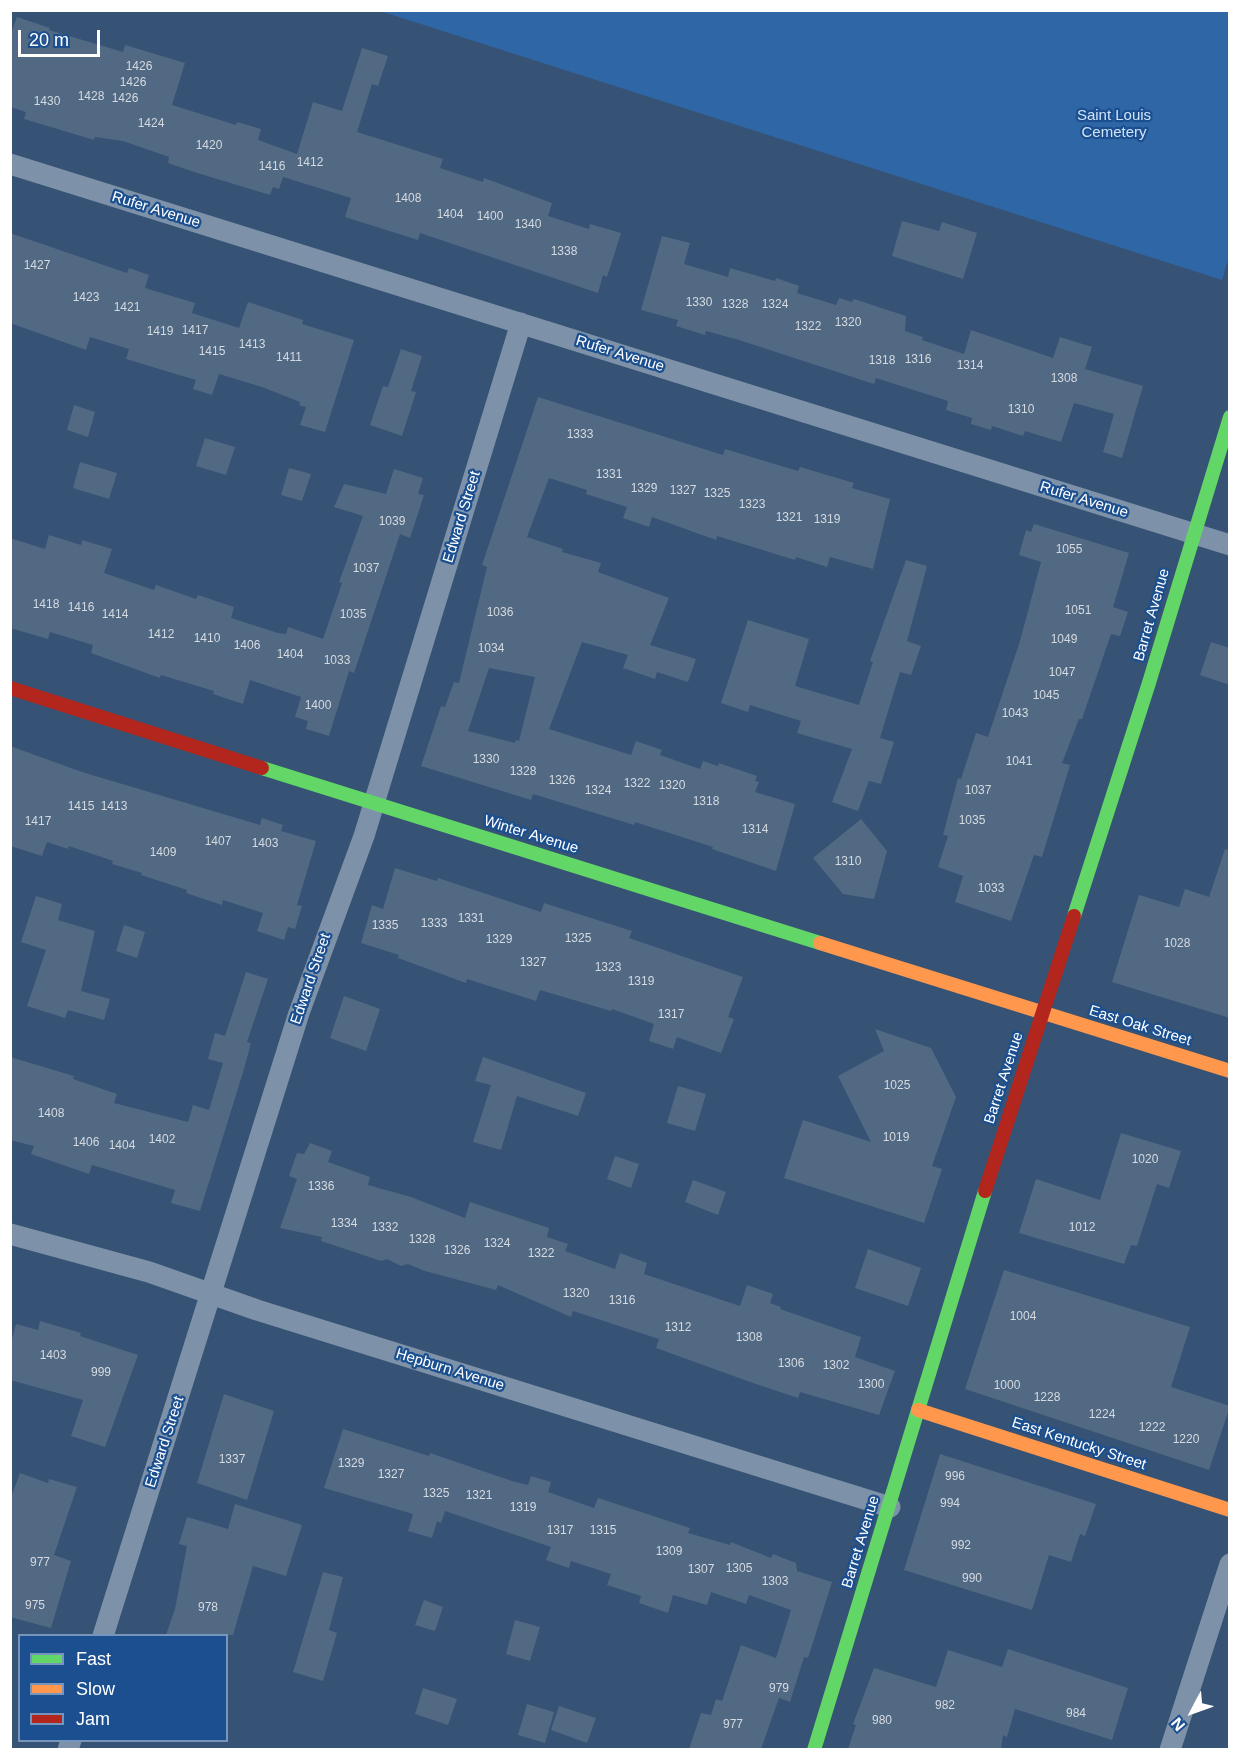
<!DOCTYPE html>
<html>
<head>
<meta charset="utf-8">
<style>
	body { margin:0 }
	#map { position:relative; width:1240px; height:1760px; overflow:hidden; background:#365274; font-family:Helvetica,sans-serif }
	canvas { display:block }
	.frame { position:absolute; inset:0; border:12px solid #fff; pointer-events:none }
	.legend { position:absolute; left:18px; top:1634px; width:210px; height:108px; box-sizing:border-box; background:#1b4f8f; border:2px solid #7695bc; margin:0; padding:8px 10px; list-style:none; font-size:18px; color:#fff }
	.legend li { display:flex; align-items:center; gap:12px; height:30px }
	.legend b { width:30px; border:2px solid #7695bc }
	.north { position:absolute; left:1162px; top:1682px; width:60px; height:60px; -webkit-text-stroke:4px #1b4f8f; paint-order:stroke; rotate:229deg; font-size:16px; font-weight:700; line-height:24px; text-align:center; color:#fff }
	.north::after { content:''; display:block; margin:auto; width:21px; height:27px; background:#fff; clip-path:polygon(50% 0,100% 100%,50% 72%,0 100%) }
	.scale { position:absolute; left:18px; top:30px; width:82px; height:27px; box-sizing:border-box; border:3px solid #fff; border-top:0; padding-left:8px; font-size:18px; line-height:21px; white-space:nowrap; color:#fff; -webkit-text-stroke:4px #1b4f8f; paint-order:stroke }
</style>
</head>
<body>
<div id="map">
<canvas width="1240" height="1760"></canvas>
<div class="frame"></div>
<ul class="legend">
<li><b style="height:8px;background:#63d668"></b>Fast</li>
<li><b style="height:8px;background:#ff974d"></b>Slow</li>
<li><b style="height:8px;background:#b3261e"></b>Jam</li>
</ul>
<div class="north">N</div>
<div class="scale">20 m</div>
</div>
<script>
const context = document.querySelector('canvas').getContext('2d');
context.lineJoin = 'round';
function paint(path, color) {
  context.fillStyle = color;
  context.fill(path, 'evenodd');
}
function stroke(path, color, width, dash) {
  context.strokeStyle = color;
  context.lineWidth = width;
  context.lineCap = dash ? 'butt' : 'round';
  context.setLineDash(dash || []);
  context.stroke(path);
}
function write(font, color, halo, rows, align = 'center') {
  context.font = font + ' Helvetica,sans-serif';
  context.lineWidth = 4.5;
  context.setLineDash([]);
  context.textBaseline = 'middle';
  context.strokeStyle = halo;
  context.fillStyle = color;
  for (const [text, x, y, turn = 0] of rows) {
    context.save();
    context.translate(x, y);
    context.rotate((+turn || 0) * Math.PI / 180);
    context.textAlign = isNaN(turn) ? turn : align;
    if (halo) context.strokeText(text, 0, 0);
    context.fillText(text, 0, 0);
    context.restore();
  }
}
paint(new Path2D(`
	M380 11H1229V257L1222 280Z`), '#2f66a5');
paint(new Path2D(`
	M17 17 50 28 49 30 123 52 125 45 185 63 172 105 236 125 237 122 261 129 258 140 297 154 313 102 342 111 362 48 388 56 378 86 372 84 357 132 443 159 440 168 483 182 484 178 552 203 548 216 589 229 590 224 621 233 607 277 603 275 598 293 420 233 418 240 345 217 351 198 283 177 279 189 273 187 270 195 191 171 168 163 169 157 123 141 95 137 94 140 24 119 26 112 10 107V36Z
	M902 221 939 231 942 222 977 233 963 279 892 256Z
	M10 233 127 273 129 268 149 275 145 288 195 303 192 313 239 328 248 302 303 320 302 324 354 340 325 432 300 425 306 407 299 405 300 402 262 387 219 374 212 395 193 389 196 380 126 359 129 349 90 337 86 350 10 323Z
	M662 236 690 243 684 264 728 277 730 268 775 281 776 278 799 286 797 293 836 305 839 298 852 302 854 299 906 316 905 331 923 337 922 340 964 354 971 330 1053 358 1060 337 1092 347 1085 369 1143 386 1122 458 1103 452 1114 414 1074 403 1061 442 1025 431 1023 436 992 426 991 430 971 424 972 418 946 410 948 401 876 378 874 384 739 340 706 331 705 335 676 326 678 320 641 310Z
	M401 349 422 356 411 391 416 392 402 436 370 425 383 386 388 387Z
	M538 397 723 455 725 449 798 471 800 467 854 483 852 488 890 499 873 569 830 557 827 567 796 557 795 560 717 536 716 540 652 517 649 527 623 518 627 507 586 494 587 490 549 478 527 537 563 549 562 552 601 563 598 572 669 598 650 645 696 659 688 682 657 672 655 679 623 668 628 655 582 642 549 729 631 755 636 741 662 750 660 755 700 769 703 761 718 766 719 763 757 776 755 781 759 782 755 792 795 804 776 871 712 849 713 847 635 822 634 825 533 794 531 800 421 766 441 706 445 707 454 682 459 683 487 567 482 565ZM489 668 535 677 519 741 516 740 515 743 468 731Z
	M74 405 95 412 88 437 67 430Z
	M205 438 235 447 226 475 196 466Z
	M80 462 117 473 109 499 73 488Z
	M289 468 311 474 302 501 281 495Z
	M394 469 423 478 418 494 424 495 410 538 400 534 354 673 349 671 329 736 306 729 308 721 295 717 301 697 250 680 243 704 213 694 214 691 161 675 160 678 91 653 93 645 50 632 48 639 10 628V538L45 549 49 535 81 545 82 540 112 549 104 573 154 590 156 585 196 599 198 595 234 607 231 618 278 633 286 634 288 627 323 639 342 583 339 582 363 516 334 507 344 484 386 494Z
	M1034 524 1129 553 1113 607 1128 612 1120 636 1111 634 1082 719H1079L1062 763 1070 765 1042 857 1034 855 1011 921 955 902 963 876 938 867 948 836 943 835 958 778 961 779 976 733 988 737 1020 641 1041 562 1019 555 1026 530 1031 532Z
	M906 560 927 566 907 641 921 646 911 675 900 672 880 738 894 742 881 784 869 781 858 811 832 802 852 749 797 733 801 721 750 705 748 712 721 703 748 620 809 639 795 686 859 705 873 662 870 661Z
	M1211 642 1230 648V685L1200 675Z
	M10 746 82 772 260 825 262 818 283 825 281 831 316 841 297 905 302 906 295 929 288 927 284 940 257 931 263 913 223 900 222 905 186 893 187 890 141 875 142 873 112 864 113 861 69 846 68 849 47 842 42 856 10 846Z
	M861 819 887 851 874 899 843 894 813 858Z
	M1225 849 1230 850V1018L1112 982 1139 895 1179 907 1185 889 1209 897Z
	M395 868 437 881 438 878 541 912 544 903 632 931 629 938 743 977 728 1017 734 1019 721 1053 677 1037 673 1049 649 1041 654 1024 612 1009 611 1011 540 990 536 1001 467 979 466 983 398 958 399 955 361 943 372 905 383 909Z
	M36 896 62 904 58 920 95 931 81 991 110 999 104 1020 68 1010 65 1018 27 1006 46 950 21 942Z
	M124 925 145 932 137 958 116 951Z
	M246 972 268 979 247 1042 251 1043 244 1069 200 1211 171 1203 175 1190 92 1165 89 1174 31 1154 34 1146 10 1140V1057L74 1076 73 1079 117 1094 114 1103 188 1122 193 1105 209 1110 223 1063 208 1059 215 1033 225 1036Z
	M344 996 380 1009 366 1051 330 1038Z
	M875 1029 931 1048 956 1097 932 1166 942 1169 924 1223 784 1178 803 1120 871 1142 838 1076 884 1051Z
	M483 1057 586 1093 578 1116 517 1096 501 1150 473 1142 491 1085 475 1081Z
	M678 1086 706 1094 695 1131 667 1123Z
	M1121 1133 1181 1151 1169 1188 1157 1184 1137 1246 1131 1245 1124 1264 1019 1233 1036 1179 1100 1200Z
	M310 1143 332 1151 328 1162 370 1177 368 1185 411 1197 465 1218 470 1202 549 1228 547 1237 568 1244 565 1251 615 1269 620 1253 647 1263 644 1274 740 1306 747 1285 773 1294 770 1303 781 1307 780 1309 861 1337 855 1357 895 1371 879 1415 800 1392 798 1398 753 1383 656 1348 659 1339 573 1311 571 1317 498 1285 496 1290 425 1271 408 1264 401 1266 387 1259 381 1261 321 1241 322 1237 280 1228 297 1179 289 1176 297 1153 304 1154Z
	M615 1156 639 1164 631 1188 607 1179Z
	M693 1180 726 1192 718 1215 685 1202Z
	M868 1249 921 1268 908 1306 855 1288Z
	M1004 1270 1190 1327 1171 1387 1230 1406 1209 1470 965 1389Z
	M40 1321 81 1333 80 1336 138 1355 105 1447 71 1436 83 1400 10 1380V1346L16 1324 38 1330Z
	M224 1394 274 1411 247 1500 197 1483Z
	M343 1429 429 1456 430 1453 512 1481 528 1485 531 1476 551 1482 548 1492 594 1508 598 1498 690 1528 688 1533 730 1545 731 1542 771 1558 773 1554 796 1563 797 1571 832 1582 808 1658 804 1657 790 1702 779 1698 761 1749H689L701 1713 711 1715 716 1699 722 1701 741 1645 776 1658 791 1610 749 1595 746 1604 711 1592 707 1605 673 1595 668 1613 639 1603 641 1596 607 1585 611 1574 571 1561 569 1568 546 1560 551 1547 445 1511 441 1523 437 1521 432 1538 408 1531 413 1514 324 1488Z
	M940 1454 1096 1504 1085 1536 1080 1534 1071 1562 1049 1555 1032 1610 904 1570Z
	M20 1473 48 1483 49 1479 77 1487 54 1555 71 1561 51 1628 10 1617V1500Z
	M235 1504 302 1525 286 1576 253 1566 233 1635H166L175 1609 187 1546 179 1544 187 1517 228 1529Z
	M323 1572 343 1577 329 1630 337 1633 323 1681 293 1672Z
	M424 1600 443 1607 435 1631 415 1625Z
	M515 1620 540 1627 530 1661 506 1654Z
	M1008 1649 1128 1688 1112 1740 1015 1709 1007 1737 1003 1735 1001 1749H848L856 1725 853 1724 874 1668 936 1687 948 1650 1002 1667Z
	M423 1688 457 1699 448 1725 415 1714Z
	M527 1704 554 1712 545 1743 518 1735Z
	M559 1706 596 1718 587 1743 551 1730Z`), '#526984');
stroke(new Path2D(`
	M10 164 1230 545
	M10 1234 149 1272 257 1310 890 1507
	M103 1636 299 1013 364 836 521 323
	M68 1750 71 1740
	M1170 1750 1230 1564`), '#7d92a8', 21);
stroke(new Path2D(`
	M262 768 820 943
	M1074 916 1148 686 1230 417
	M814 1750 985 1191`), '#63d668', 14);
stroke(new Path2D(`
	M820 943 1230 1071
	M918 1410 1230 1510`), '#ff974d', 14);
stroke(new Path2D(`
	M10 688 262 768
	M985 1191 1074 916`), '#b3261e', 14);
write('12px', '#d4dae0', null, [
	["1426",139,67],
	["1426",133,83],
	["1428",91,97],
	["1426",125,99],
	["1430",47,102],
	["1424",151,124],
	["1420",209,146],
	["1412",310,163],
	["1416",272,167],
	["1408",408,199],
	["1404",450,215],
	["1400",490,217],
	["1340",528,225],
	["1338",564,252],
	["1427",37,266],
	["1423",86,298],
	["1330",699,303],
	["1328",735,305],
	["1324",775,305],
	["1421",127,308],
	["1320",848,323],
	["1322",808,327],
	["1417",195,331],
	["1419",160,332],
	["1413",252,345],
	["1415",212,352],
	["1411",289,358],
	["1316",918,360],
	["1318",882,361],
	["1314",970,366],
	["1308",1064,379],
	["1310",1021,410],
	["1333",580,435],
	["1331",609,475],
	["1329",644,489],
	["1327",683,491],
	["1325",717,494],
	["1323",752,505],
	["1321",789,518],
	["1319",827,520],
	["1039",392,522],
	["1055",1069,550],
	["1037",366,569],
	["1418",46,605],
	["1416",81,608],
	["1051",1078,611],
	["1036",500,613],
	["1414",115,615],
	["1035",353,615],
	["1412",161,635],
	["1410",207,639],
	["1049",1064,640],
	["1406",247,646],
	["1034",491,649],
	["1404",290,655],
	["1033",337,661],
	["1047",1062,673],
	["1045",1046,696],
	["1400",318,706],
	["1043",1015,714],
	["1330",486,760],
	["1041",1019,762],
	["1328",523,772],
	["1326",562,781],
	["1322",637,784],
	["1320",672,786],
	["1324",598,791],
	["1037",978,791],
	["1318",706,802],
	["1415",81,807],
	["1413",114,807],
	["1035",972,821],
	["1417",38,822],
	["1314",755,830],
	["1407",218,842],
	["1403",265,844],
	["1409",163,853],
	["1310",848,862],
	["1033",991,889],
	["1331",471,919],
	["1333",434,924],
	["1335",385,926],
	["1325",578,939],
	["1329",499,940],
	["1028",1177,944],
	["1327",533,963],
	["1323",608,968],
	["1319",641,982],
	["1317",671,1015],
	["1025",897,1086],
	["1408",51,1114],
	["1019",896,1138],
	["1402",162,1140],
	["1406",86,1143],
	["1404",122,1146],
	["1020",1145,1160],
	["1336",321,1187],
	["1334",344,1224],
	["1332",385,1228],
	["1012",1082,1228],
	["1328",422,1240],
	["1324",497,1244],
	["1326",457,1251],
	["1322",541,1254],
	["1320",576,1294],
	["1316",622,1301],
	["1004",1023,1317],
	["1312",678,1328],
	["1308",749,1338],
	["1403",53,1356],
	["1306",791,1364],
	["1302",836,1366],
	["999",101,1373],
	["1300",871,1385],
	["1000",1007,1386],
	["1228",1047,1398],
	["1224",1102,1415],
	["1222",1152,1428],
	["1220",1186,1440],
	["1337",232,1460],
	["1329",351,1464],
	["1327",391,1475],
	["996",955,1477],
	["1325",436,1494],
	["1321",479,1496],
	["994",950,1504],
	["1319",523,1508],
	["1317",560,1531],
	["1315",603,1531],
	["992",961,1546],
	["1309",669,1552],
	["977",40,1563],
	["1305",739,1569],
	["1307",701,1570],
	["990",972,1579],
	["1303",775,1582],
	["975",35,1606],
	["978",208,1608],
	["979",779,1689],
	["982",945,1706],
	["984",1076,1714],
	["980",882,1721],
	["977",733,1725]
]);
write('15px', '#cfe3fa', '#1b4f8f', [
	["Saint Louis",1114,116],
	["Cemetery",1114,133]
]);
write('15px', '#fff', '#1b4f8f', [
	["Rufer Avenue",156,210,17],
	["Rufer Avenue",620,354,17],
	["Rufer Avenue",1084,500,17],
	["Edward Street",462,517,-73],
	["Barret Avenue",1152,615,-74],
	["Winter Avenue",531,835,17],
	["Edward Street",311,979,-71],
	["East Oak Street",1140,1026,17],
	["Barret Avenue",1004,1078,-72],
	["Hepburn Avenue",450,1370,17],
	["Edward Street",165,1442,-72],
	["East Kentucky Street",1079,1444,18],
	["Barret Avenue",861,1542,-73]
]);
</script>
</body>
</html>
